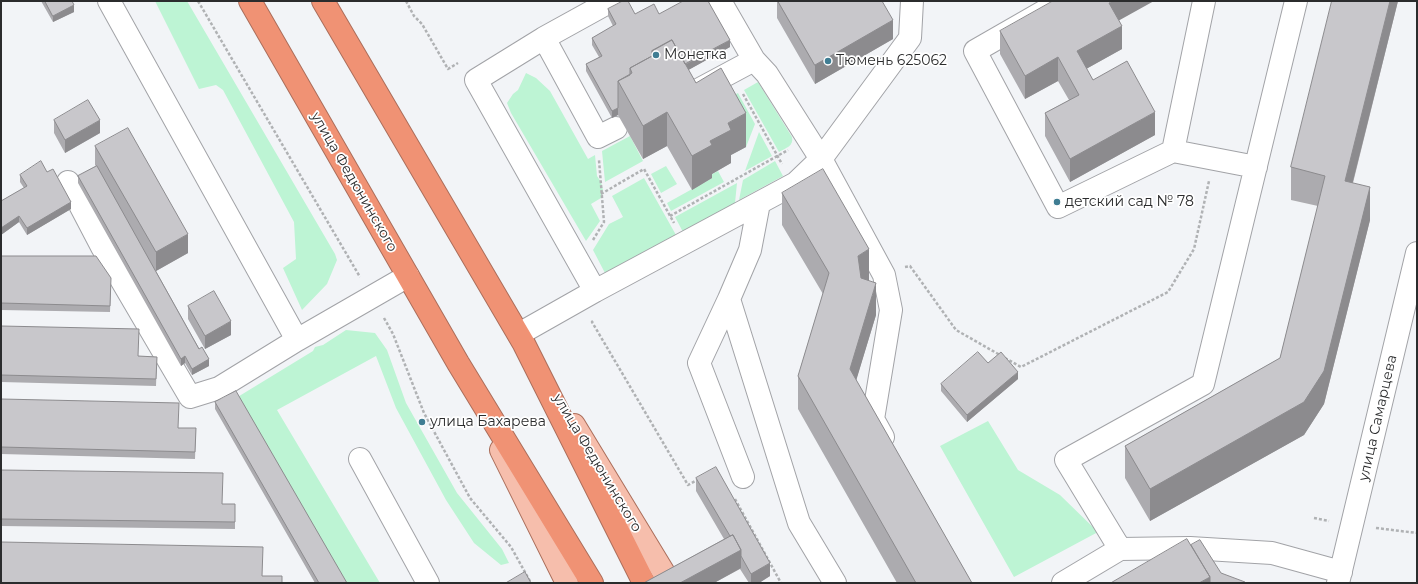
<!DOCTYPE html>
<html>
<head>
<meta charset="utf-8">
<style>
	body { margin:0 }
	#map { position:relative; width:1418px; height:584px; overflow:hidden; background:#f2f4f7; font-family:Montserrat,sans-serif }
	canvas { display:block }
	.frame { position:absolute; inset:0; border:2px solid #2b2c2d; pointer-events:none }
</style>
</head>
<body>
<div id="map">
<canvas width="1418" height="584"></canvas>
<div class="frame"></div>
</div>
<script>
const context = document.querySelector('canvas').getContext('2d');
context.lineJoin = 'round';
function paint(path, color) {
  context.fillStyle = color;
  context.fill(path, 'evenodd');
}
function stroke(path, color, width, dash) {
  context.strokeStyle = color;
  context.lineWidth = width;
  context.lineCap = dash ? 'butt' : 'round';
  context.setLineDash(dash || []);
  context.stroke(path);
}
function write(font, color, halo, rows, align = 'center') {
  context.font = font + ' Montserrat,sans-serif';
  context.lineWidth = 3.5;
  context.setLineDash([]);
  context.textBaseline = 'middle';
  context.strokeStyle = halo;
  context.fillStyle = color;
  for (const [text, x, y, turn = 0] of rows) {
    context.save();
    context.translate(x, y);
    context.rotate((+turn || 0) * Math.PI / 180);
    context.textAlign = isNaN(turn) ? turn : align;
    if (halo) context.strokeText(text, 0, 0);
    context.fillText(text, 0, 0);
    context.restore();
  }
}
paint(new Path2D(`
	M155 1H187L335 254 337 260 327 284 302 310 283 268 296 259 294 222 223 90 216 85 199 89Z
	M526 73 536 78 550 91 588 159 595 155 597 176 601 182 603 190 601 198 591 204 600 221 586 241 511 113 507 103 513 94 518 90Z
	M758 82 792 137C794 146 786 148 779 152L744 90Z
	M738 93 755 124 746 147 721 102Z
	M759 132 772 156 745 171Z
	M630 136 643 161 605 182 602 151Z
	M775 161 783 176 739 200 743 180Z
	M666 166 677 184 661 193 651 174Z
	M718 171 724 182 671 211 667 203 712 178 710 175Z
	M644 178 676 235 605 273 593 250 609 224 623 217 612 196Z
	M737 183 735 203 683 232 675 217Z
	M346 330 375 333 387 350 406 403 457 493 502 549 509 563 501 565 474 543 446 500 396 408 376 356 277 410 380 583H343L236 398 313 351 315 347 323 345Z
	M988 421 1018 470 1060 495 1098 532 1014 577 940 446Z`), '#bdf4d4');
const minor = new Path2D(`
	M109 1 297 340
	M720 1 754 60 767 74 821 159 884 275 891 310 873 419 883 437
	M1062 1 975 51 1058 207 1173 151 1256 167
	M544 38 598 137 616 128
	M698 90 754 60
	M1173 151 1204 1
	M68 182 102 247 190 397 219 388 297 340 408 276
	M759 203 750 250 729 299 799 523 835 583
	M595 291 796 183 821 159 910 38 912 1
	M729 299 699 363 743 477
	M519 334 595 291 476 80 544 38 611 1
	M360 459 428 583
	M1120 549 1066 460 1203 384 1296 1
	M1063 583 1120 549 1190 548 1272 553 1341 572
	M1338 583 1417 253`);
const major = new Path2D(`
	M574 425 670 583
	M501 450 567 583`);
const highway = new Path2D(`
	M250 1 458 363 592 583
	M323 1 524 344 644 583`);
stroke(minor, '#a2a3a7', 24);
stroke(major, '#ab6e5b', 24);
stroke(highway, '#ab6e5b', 24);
stroke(new Path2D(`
	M198 1 360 277
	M406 1 414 16 422 24 448 69 458 63
	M743 94 782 164
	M601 194 644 169 674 223
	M670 216 788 150
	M593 240 604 222 599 160
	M905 267 910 266 956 330 1000 355
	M384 318 393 334 424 413 470 498 511 547 531 583
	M593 321 592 322 688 485 699 479
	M1005 358 1021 367 1168 292 1194 249 1209 181
	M735 499 781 583
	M1314 518 1329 521
	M1376 528 1417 533`), '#b0b2b4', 2.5, [3, 2]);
stroke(minor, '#fff', 22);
stroke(major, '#f6beac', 22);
stroke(highway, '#f09274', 22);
paint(new Path2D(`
	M41 1H72L74 12 53 22Z
	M777 1H882L893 39 815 84 777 18Z
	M1332 1H1398L1353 183 1370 220 1324 404 1304 435 1150 521 1125 478V446L1280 358 1318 206 1291 200V167Z
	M608 9 635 14H659L730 47 688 70 696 83 746 147 731 155V163L712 174V178L692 190 667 146 643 159 618 115 612 118 586 71V64L599 57 592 45V38L613 26 608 16Z
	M1119 21 1122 49 1086 69 1093 80 1155 135 1070 182 1045 136V113L1069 100 1058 81 1025 99 1000 54V31Z
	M54 120 100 133 65 153 54 133Z
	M95 146 188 253 156 271 209 366 192 375 185 363 181 366 78 183V176L96 166 95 165Z
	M47 172 71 209 27 235 19 222 1 235V201L24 188 20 182V175Z
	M782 193 869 281 876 315 856 380 972 583H897L798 409V376L823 294 782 225Z
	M1 256 111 285 110 312 1 310Z
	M188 306 231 335 205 349 188 319Z
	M1 326 138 356 157 357 156 386 1 382Z
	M988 363 1018 379 967 422 941 391V384Z
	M1 399 178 428H196L195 459 1 454Z
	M215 402 347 583H315L215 409Z
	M1 470 222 504H235V529L1 526Z
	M696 478 770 576 759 583H749L740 569 714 583H644L724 539 696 491Z`), '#acabaf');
paint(new Path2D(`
	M1113 1H1154L1109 26V3Z
	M1390 1H1398L1345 213V181Z
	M74 5V12L53 22V16Z
	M893 20V39L815 84V65Z
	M1122 26V49L1077 74V51Z
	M730 40V47L674 78V71Z
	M1058 57V81L1025 99V76Z
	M618 108V115L612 118V111Z
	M667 112V146L643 159V126Z
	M1155 112V135L1070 182V159Z
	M746 113V147L731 155V163L712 174V178L692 190V156L710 141 728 123Z
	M100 120V133L65 153V140Z
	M1370 187V220L1324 404 1304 435 1150 521V489L1304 402Z
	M71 202V209L27 235V228Z
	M19 216V222L1 235V228Z
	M188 234V253L156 271V252Z
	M869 249V281L858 288V256Z
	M876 283V315L850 401V369Z
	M231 321V335L205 349V336Z
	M185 356V363L181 366V359Z
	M209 359V366L192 375V369Z
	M1018 372V379L967 422V415Z
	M741 550V568L714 583H680Z
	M770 563V576L759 583H751V574Z
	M1210 577V583H1199Z`), '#8c8b8e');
const building = new Path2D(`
	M45 1H72L74 5 53 16Z
	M623 1H628L635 14 654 4 659 14 683 1H708L730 40 685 64 672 40 652 51V56L630 68V75L618 81V108L612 111 586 64 602 56 592 38 616 24 608 9Z
	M778 1H882L893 20 815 65Z
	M1053 1H1113L1109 3 1122 26 1077 51 1093 80 1127 61 1155 112 1070 159 1045 113 1079 95 1058 57 1025 76 1000 31Z
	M1332 1H1390L1345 181 1370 187 1324 371 1304 402 1150 489 1125 446 1280 358 1325 176 1291 167Z
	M672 40 696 83 721 68 746 113 728 123 731 130 710 141 712 145 692 156 667 112 643 126 618 81 632 73 630 68 654 55 652 51Z
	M88 100 100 120 65 140 54 120Z
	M128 128 188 234 156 252 95 146Z
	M41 161 47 172 53 169 71 202 27 228 19 216 1 228V201L27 186 20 175Z
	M97 166 199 349 202 347 209 359 192 369 185 356 181 359 78 176Z
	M823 169 869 249 858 256 861 278 876 283 850 369 972 583H916L798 376 829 273 782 193Z
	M1 256H96L111 278 110 306 1 303Z
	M214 291 231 321 205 336 188 306Z
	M1 326 139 329 138 356 157 357 156 379 1 375Z
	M978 352 988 363 1001 352 1018 372 967 415 941 384Z
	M236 391 347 583H319L215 402Z
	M1 399 179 403 178 428H196L195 452 1 447Z
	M716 467 770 563 751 574 741 556V550L733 535 730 536 696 478Z
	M1 470 223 473 222 504H235V522L1 519Z
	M733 535 741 550 680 583H644Z
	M1187 539 1210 577 1199 583H1111Z
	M1200 540 1221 573 1245 582V583H1210V577L1191 545Z
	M1 542 263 547 262 576H282V583H1Z
	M525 572 531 583H506Z`);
paint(building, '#c8c7cb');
stroke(building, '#8c8b8e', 1);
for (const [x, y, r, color] of [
	[656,55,4,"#3f7d93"],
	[828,61,4,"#3f7d93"],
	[1057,202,4,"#3f7d93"],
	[422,422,4,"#3f7d93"]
]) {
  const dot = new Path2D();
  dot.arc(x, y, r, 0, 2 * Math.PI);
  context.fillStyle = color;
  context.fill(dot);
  stroke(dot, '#fff', 1.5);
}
write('14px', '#2b2c2d', '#fff', [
	["Монетка",664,55],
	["Тюмень 625062",836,61],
	["детский сад № 78",1065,202],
	["улица Бахарева",430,422]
], 'left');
write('14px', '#2b2c2d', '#fff', [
	["улица Федюнинского",354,182,60],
	["улица Самарцева",1378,418,-77],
	["улица Федюнинского",597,463,59]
]);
</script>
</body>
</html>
